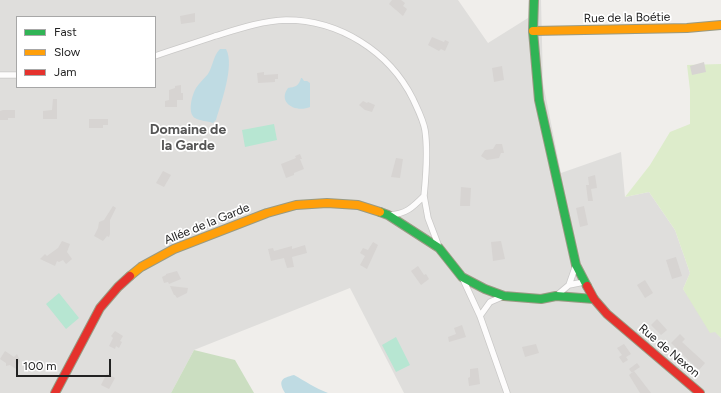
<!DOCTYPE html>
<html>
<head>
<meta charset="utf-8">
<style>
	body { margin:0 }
	#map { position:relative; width:721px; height:393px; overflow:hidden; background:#f0eeeb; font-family:Figtree,sans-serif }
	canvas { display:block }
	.legend { position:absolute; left:16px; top:16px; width:140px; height:72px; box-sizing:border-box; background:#fff; border:1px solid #a7a7a7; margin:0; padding:5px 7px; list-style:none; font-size:12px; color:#222 }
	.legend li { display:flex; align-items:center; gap:8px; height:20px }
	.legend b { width:20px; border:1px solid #a7a7a7 }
	.scale { position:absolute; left:16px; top:359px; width:95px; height:18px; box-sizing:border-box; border:2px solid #222; border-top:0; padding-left:5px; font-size:12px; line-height:14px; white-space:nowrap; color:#222; -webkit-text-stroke:3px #fff; paint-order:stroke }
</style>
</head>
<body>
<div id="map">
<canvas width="721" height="393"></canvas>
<ul class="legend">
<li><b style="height:5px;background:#30b455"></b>Fast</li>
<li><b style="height:5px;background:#ff9f0a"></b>Slow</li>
<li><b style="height:5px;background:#e5322d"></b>Jam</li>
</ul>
<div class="scale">100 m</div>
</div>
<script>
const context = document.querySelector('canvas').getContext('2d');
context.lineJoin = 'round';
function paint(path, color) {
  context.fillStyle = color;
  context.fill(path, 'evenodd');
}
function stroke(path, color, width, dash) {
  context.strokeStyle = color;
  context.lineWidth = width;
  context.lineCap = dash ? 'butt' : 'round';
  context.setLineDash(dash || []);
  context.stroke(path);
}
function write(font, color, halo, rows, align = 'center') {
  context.font = font + ' Figtree,sans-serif';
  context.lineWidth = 3.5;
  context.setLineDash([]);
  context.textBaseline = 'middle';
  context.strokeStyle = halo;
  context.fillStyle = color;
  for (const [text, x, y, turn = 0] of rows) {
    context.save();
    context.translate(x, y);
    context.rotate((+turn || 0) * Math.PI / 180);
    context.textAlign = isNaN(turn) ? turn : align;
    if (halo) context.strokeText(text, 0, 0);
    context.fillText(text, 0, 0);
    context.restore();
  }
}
paint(new Path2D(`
	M0 0H458L488 43 528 18V0H541L543 83 561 173 621 152 625 197 649 192 675 230 690 273 683 289 721 338V393H404L350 288 194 350 171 393H0ZM17 17H155V87H17Z`), '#dfdedc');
paint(new Path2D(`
	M721 64V338L715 332 710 333 683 289 690 273 675 230 649 192 625 197 650 165 670 132 690 124V90L687 65Z`), '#ddeccb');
paint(new Path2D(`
	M194 350 235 360 254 393H171Z`), '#cbdec1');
paint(new Path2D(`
	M274 124 277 140 245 147 242 130Z
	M59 293 79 318 66 329 46 304Z
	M396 337 410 365 396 372 382 345Z`), '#b7e6d2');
paint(new Path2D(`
	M220 49H226C235 65 221 103 216 120L213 123C207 121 200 121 195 118 187 113 192 95 196 88 199 83 204 79 208 74 213 66 213 56 220 49Z
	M301 78H302L304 81H307L310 83V107C296 113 277 103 288 88 295 87 299 86 301 78Z
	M294 375C305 381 315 388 328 393H285C278 381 281 378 294 375Z`), '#bfdbe3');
paint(new Path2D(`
	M392 0H401L405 3 403 6 407 9 403 16 389 4Z
	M195 13V22L181 24 180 16Z
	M432 37 444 42 445 40 449 42 445 51 441 49 439 51 428 45Z
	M704 62 706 72 692 75 690 66Z
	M502 66 504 80 494 82 492 68Z
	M264 72V75L278 74V79H275V82L258 83 257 73Z
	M181 85V93H183V100H177V107H165V101L169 100V90L175 88V86Z
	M53 99H57V119H43V111L52 110Z
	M363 101 367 103 368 102 375 105 372 112 365 110 359 105Z
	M3 110H15V118H8V120H0V111Z
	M89 119H108V125H103V128H89Z
	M496 144H502L504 153H501L499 158 487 160 481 156 485 150 493 149Z
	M300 154 302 159H300L304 169 294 173V175L286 178 281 164 296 158 295 156Z
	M396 158 403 159 400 178 391 177Z
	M163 171 171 175 164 187 156 183Z
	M595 175 597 188 591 189 593 201H588L586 185H589L588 177Z
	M461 187 471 188 470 206H460Z
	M113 206 116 208 110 220V234L109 237 107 236 103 241 94 236 98 228 99 222 104 220Z
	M584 206 588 225 580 227 576 208Z
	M62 241 70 244 67 252 72 259 66 264 63 260 59 262 57 261 55 266 40 259 45 254 47 256 58 248Z
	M501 241 505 259 493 261 491 242Z
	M373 242 378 245 367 269 360 265 365 256 360 253 363 248 368 250Z
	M305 245 307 253 292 257 294 267 287 268 284 258 271 261 268 249 273 248 274 251 292 246V249Z
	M676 257 682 276 672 279 666 260Z
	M418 266 424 275 426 274 429 279 421 285 411 271Z
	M177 271 181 279 169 284 168 282 164 283 162 277 166 275V274Z
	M645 280 653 293 645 298 637 285Z
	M170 286 188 288 187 293 177 298 175 295H174Z
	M657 319 667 330 661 335 651 325Z
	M462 325 466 337 449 342 448 337 456 334 454 328Z
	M115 331 123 336 120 341 122 342 119 348 116 346 115 349 109 346 113 338 111 336Z
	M680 334 685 339 682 342 705 363 699 370 671 343Z
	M536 344 539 353 525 357 522 347Z
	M624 344 631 354 626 357 628 360 623 363 619 357 622 355 617 348Z
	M5 351 14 357 17 354 20 361 16 369 10 365 6 366V363L0 359Z
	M637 363 640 367 634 371 651 393H640L629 375 634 371 632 373 629 369Z
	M478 368 480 384 469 386 468 378 470 377V369Z
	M107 373 115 378 109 389 101 385Z`), '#d7d4d2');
const street = new Path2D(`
	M155 56C175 49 195 43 215 36 238 29 261 21 286 20 339 20 389 51 413 99 417 108 423 119 425 130 428 150 426 176 424 196
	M0 75H17
	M389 215C406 214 412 208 424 196L428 218 439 247
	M462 277 480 316 507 393
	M569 285 584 282
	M556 296 569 285 576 265
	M480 316 490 302 504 296`);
const fast = new Path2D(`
	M534 0 533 31 539 100 576 265 587 286
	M380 212 388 215 439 248 462 277 485 289 504 296 541 299 556 296 594 299`);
const slow = new Path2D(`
	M533 31 687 28 721 25
	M130 276 141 267 174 249 267 213 296 205 327 203 358 205 380 212`);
const jam = new Path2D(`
	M587 286 594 299 607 314 700 393
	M55 393 100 308 118 287 130 276`);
stroke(street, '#c9c8c7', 7);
stroke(fast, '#999a82', 10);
stroke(slow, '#999a82', 10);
stroke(jam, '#999a82', 10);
stroke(street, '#fdfcfc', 5.5);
stroke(fast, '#30b455', 8);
stroke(slow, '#ff9f0a', 8);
stroke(jam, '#e5322d', 8);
write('12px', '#222', '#fff', [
	["Rue de la Boétie",627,18,-1],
	["Allée de la Garde",207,224,-22],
	["Rue de Nexon",669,351,40]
]);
write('bold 14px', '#555', '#fff', [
	["Domaine de",188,130],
	["la Garde",188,146]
]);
</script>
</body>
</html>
